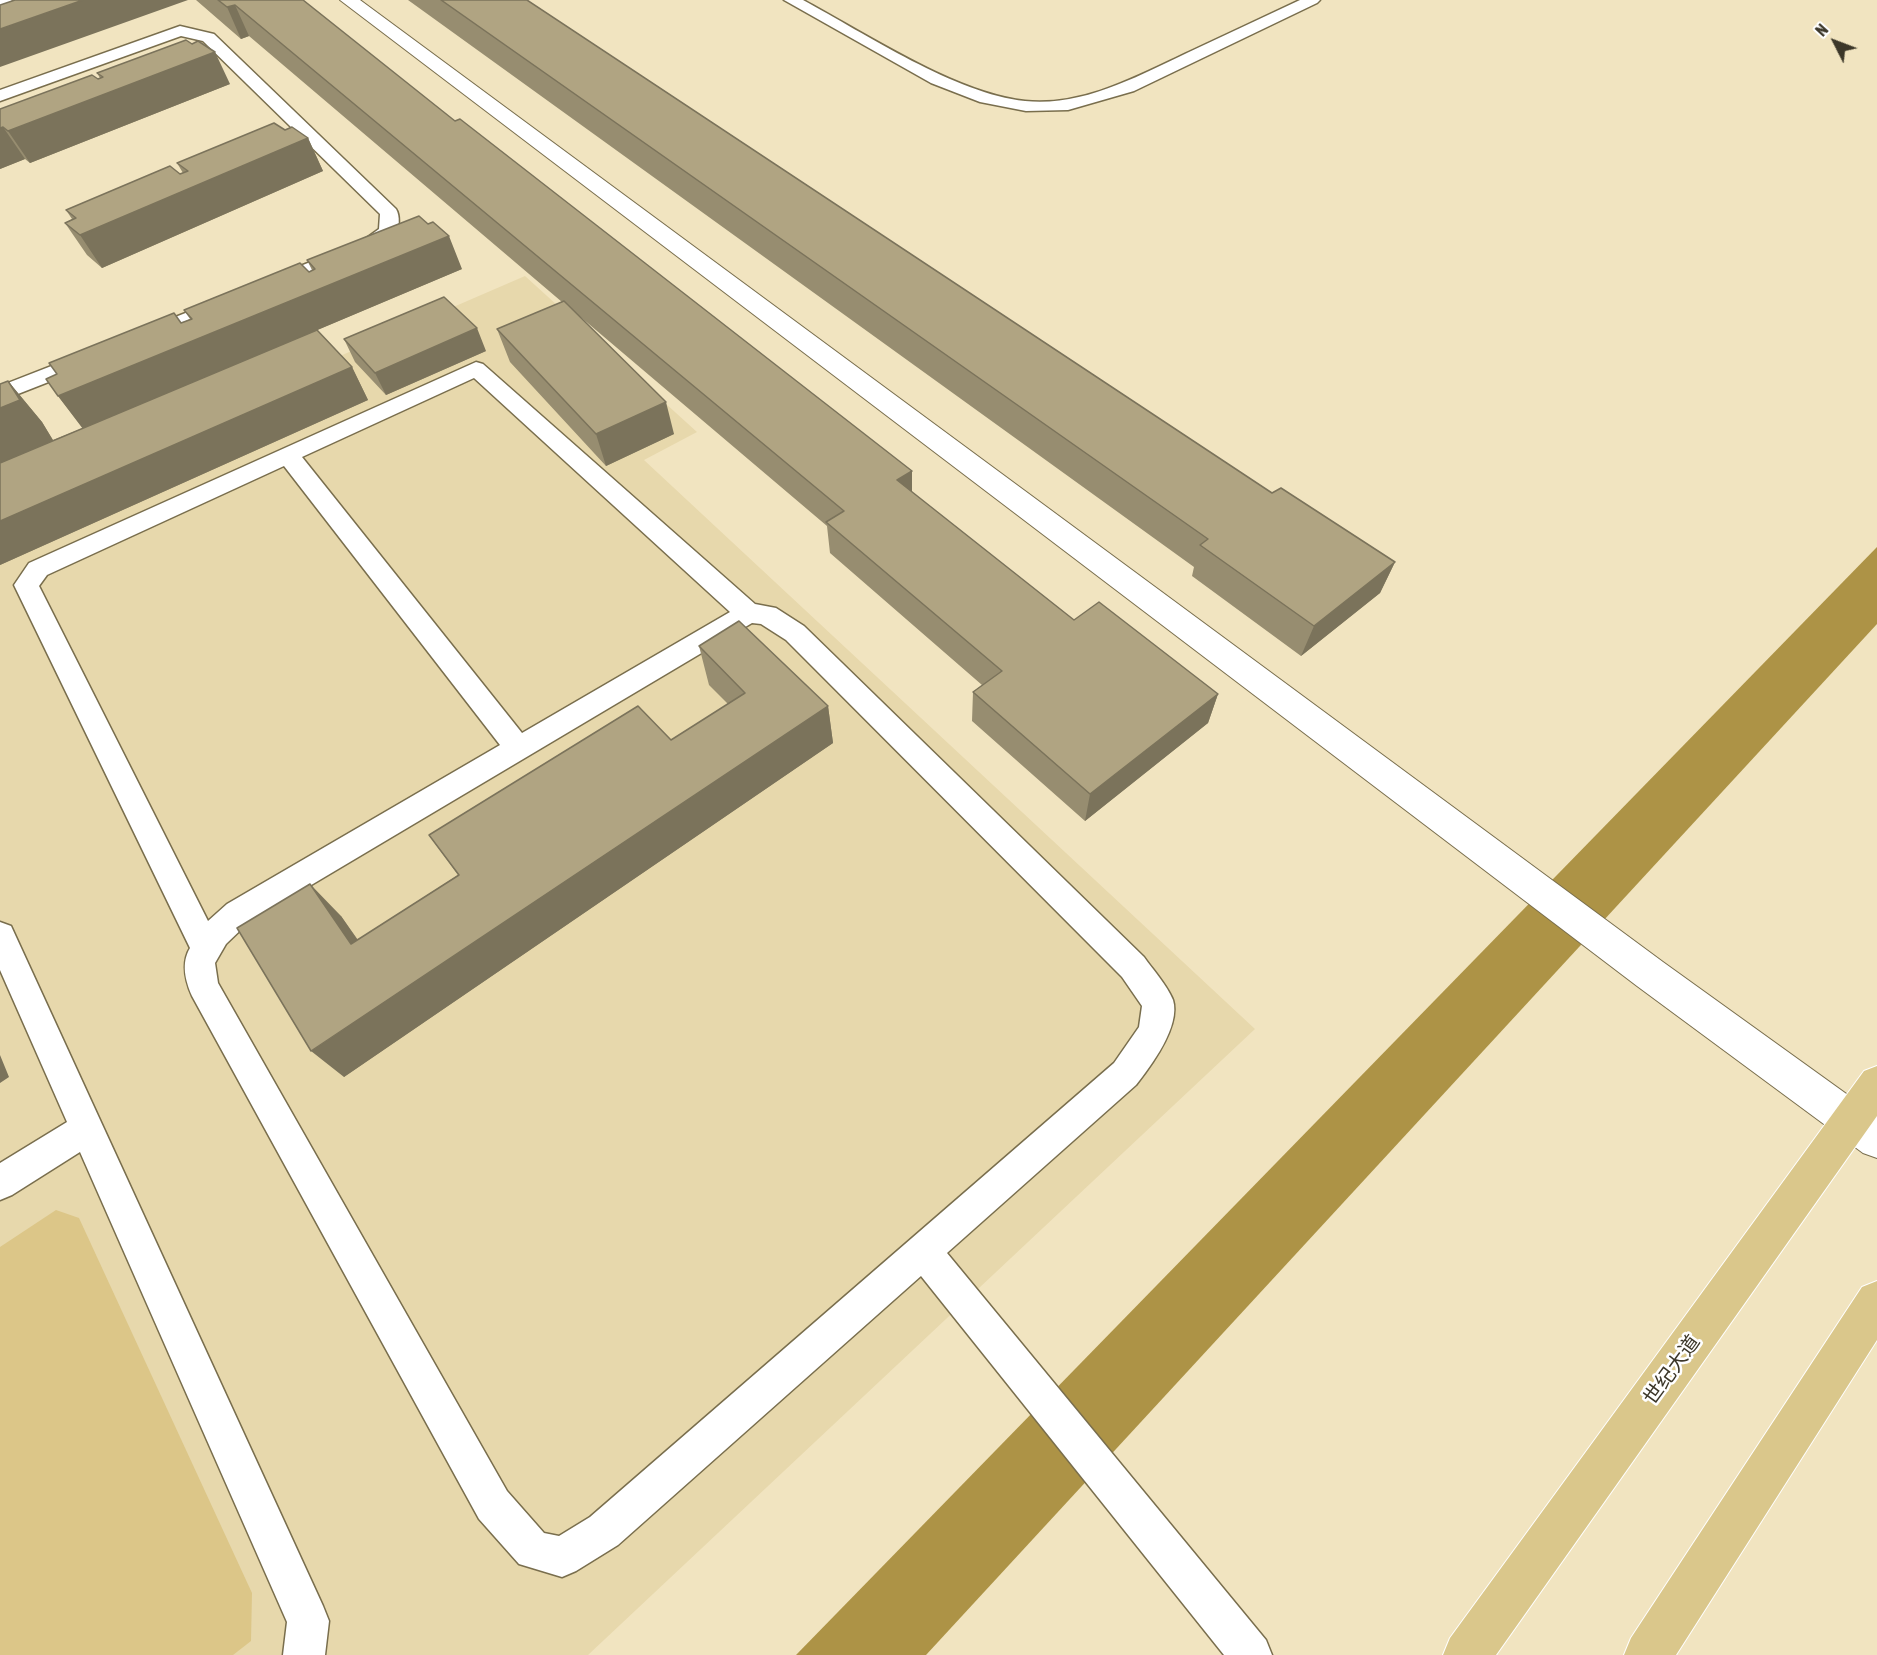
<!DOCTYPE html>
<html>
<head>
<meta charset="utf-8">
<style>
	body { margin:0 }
	#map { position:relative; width:1877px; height:1655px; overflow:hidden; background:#f1e4c0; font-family:"Asap Condensed",sans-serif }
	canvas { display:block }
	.north { position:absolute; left:1805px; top:12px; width:60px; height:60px; -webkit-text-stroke:4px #fff; paint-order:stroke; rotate:312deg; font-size:16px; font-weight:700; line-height:24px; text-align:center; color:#3c3729 }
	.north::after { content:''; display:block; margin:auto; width:21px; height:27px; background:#3c3729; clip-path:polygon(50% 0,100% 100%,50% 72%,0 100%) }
</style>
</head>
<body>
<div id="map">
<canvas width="1877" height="1655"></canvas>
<div class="north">N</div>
</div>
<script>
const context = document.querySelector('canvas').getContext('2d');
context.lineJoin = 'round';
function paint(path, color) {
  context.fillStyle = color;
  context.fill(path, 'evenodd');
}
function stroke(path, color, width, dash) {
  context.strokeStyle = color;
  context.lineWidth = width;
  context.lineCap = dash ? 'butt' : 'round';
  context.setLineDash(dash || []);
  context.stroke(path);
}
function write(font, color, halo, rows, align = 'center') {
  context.font = font + ' "Asap Condensed","Noto Sans SC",sans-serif';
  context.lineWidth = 5;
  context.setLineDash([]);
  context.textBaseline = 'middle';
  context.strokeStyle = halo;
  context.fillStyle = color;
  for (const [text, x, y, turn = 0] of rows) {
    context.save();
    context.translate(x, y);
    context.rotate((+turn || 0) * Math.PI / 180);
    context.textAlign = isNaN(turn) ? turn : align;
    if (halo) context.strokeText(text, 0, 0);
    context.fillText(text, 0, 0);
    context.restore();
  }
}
paint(new Path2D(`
	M525 276 697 432 644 460 1255 1029 588 1655H0V503Z`), '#e7d8ac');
paint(new Path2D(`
	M56 1210 79 1218 252 1593 251 1641 233 1655H0V1247Z`), '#dcc688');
paint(new Path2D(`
	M1877 547V624L926 1655H796Z`), '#ad9346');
const service = new Path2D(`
	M784 0H803C866 34 956 94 1025 101 1083 107 1138 76 1189 52 1226 35 1263 17 1300 0H1320L1317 3 1134 91 1068 110 1026 111 980 102 931 83Z
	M180 26 214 34 396 209C400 215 400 230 394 235 371 259 311 276 279 288H265L262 284 265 280 361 242 379 229 380 214 203 41 181 36 0 101V90Z
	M224 298 231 300 234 304 231 308 151 340 144 342 137 340 134 336 137 332Z
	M90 351 97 353 101 358 97 363 0 401V386Z
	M476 362 483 364 755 604 776 608 804 626 1144 957C1153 970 1167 985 1173 1000 1181 1026 1151 1066 1136 1085L947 1253 1266 1640 1272 1655H1224L921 1276 618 1545 576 1571 562 1577 519 1564 479 1519 192 996C185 980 181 963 190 948L14 585 29 563ZM474 378 730 612 522 733 302 457ZM284 466 500 745 227 904 208 921 39 586 47 575ZM752 623 761 624 786 640 1122 977 1142 1006 1139 1027 1114 1063 590 1517 559 1536 544 1533 507 1491 218 983 215 963 226 944 249 922Z
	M0 922 11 926 323 1606 329 1621 325 1655H283L287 1622 80 1152 12 1195 0 1200V1163L67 1122 0 970Z`);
const tertiary = new Path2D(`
	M0 0H12L9 4 0 6Z
	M340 0H360L1663 962 1877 1116V1158L1863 1153 1637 986Z`);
const primary = new Path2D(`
	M1877 1066V1116L1496 1655H1443L1450 1638 1864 1071Z
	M1877 1281V1340L1676 1655H1624L1631 1638 1862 1287Z`);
stroke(service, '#796e4d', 3);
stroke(tertiary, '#796e4d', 2);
stroke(primary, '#fff', 2);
paint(service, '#fff');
paint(tertiary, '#fff');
paint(primary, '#dac78b');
paint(new Path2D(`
	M196 0H303L912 492 1074 620 1218 694 1208 723 1085 821 972 721 973 692 982 685 830 553 827 526 577 314 674 434 606 466 510 362 497 329 562 302 249 36 241 39Z
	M408 0H527L1272 493 1395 562 1380 593 1301 656 1192 576 1194 567Z
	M97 73 230 84 30 163 25 159 0 169V109L100 78Z
	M285 130 308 138 323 171 102 268 87 255 65 223 72 219 66 210 183 173 177 163Z
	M307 260 462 269 317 330 352 367 368 400 0 565 8 381 42 422 53 440 83 428 58 396 181 323 190 319 184 310 309 272 312 270Z
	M344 339 486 351 386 395 355 362Z
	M699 646 828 706 833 743 344 1077 341 916 358 940 458 875 429 835 671 740 728 704 709 685Z`), '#978d70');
paint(new Path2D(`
	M83 0H188L0 67V29Z
	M235 5 249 36 241 39 227 7Z
	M215 52 230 84 30 163 8 131Z
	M3 127 25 159 0 169V128Z
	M308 138 323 171 102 268 80 235Z
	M449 236 462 269 83 429 58 396Z
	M477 328 486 351 386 395 375 373Z
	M352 367 368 400 0 565V521Z
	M8 381 42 422 54 442 0 465V408Z
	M666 402 674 434 606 466 596 434Z
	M912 471V503L897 480Z
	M1395 562 1380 593 1301 656 1314 626Z
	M1218 694 1208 723 1085 821 1090 794Z
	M828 706 833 743 344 1077 311 1051Z
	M310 884 341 916 381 974 351 944Z
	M0 1055 9 1077 0 1083Z`), '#7b735b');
const building = new Path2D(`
	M15 0H83L0 29V5Z
	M218 0H303L455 121 460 119 912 471 897 480 1074 620 1099 602 1218 694 1090 794 973 692 1002 671 826 522 844 511 235 5 227 7Z
	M441 0H527L1272 493 1281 488 1395 562 1314 626 1200 545 1208 539Z
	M186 40 192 44 198 41 215 52 8 131 3 127 0 128V109L92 75 98 79 103 77 97 73Z
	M274 123 285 130 292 127 308 138 80 235 65 223 76 218 66 210 170 166 180 174 188 171 177 163Z
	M419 216 428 224 433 222 449 236 58 396 46 379 57 374 49 363 174 313 181 323 192 319 184 310 300 263 309 272 315 269 307 260Z
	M444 297 477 328 375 373 344 339Z
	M564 301 666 402 596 434 497 329Z
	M317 330 352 367 0 521V463Z
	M8 381 20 400 0 408V384Z
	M739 621 828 706 311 1051 237 928 310 884 351 944 459 875 429 835 638 706 671 740 745 693 699 646Z`);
paint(building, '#b0a482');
stroke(building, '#7b735b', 1.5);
write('20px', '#3c3729', '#fff', [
	["世纪大道",1672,1370,-54]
]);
</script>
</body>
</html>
